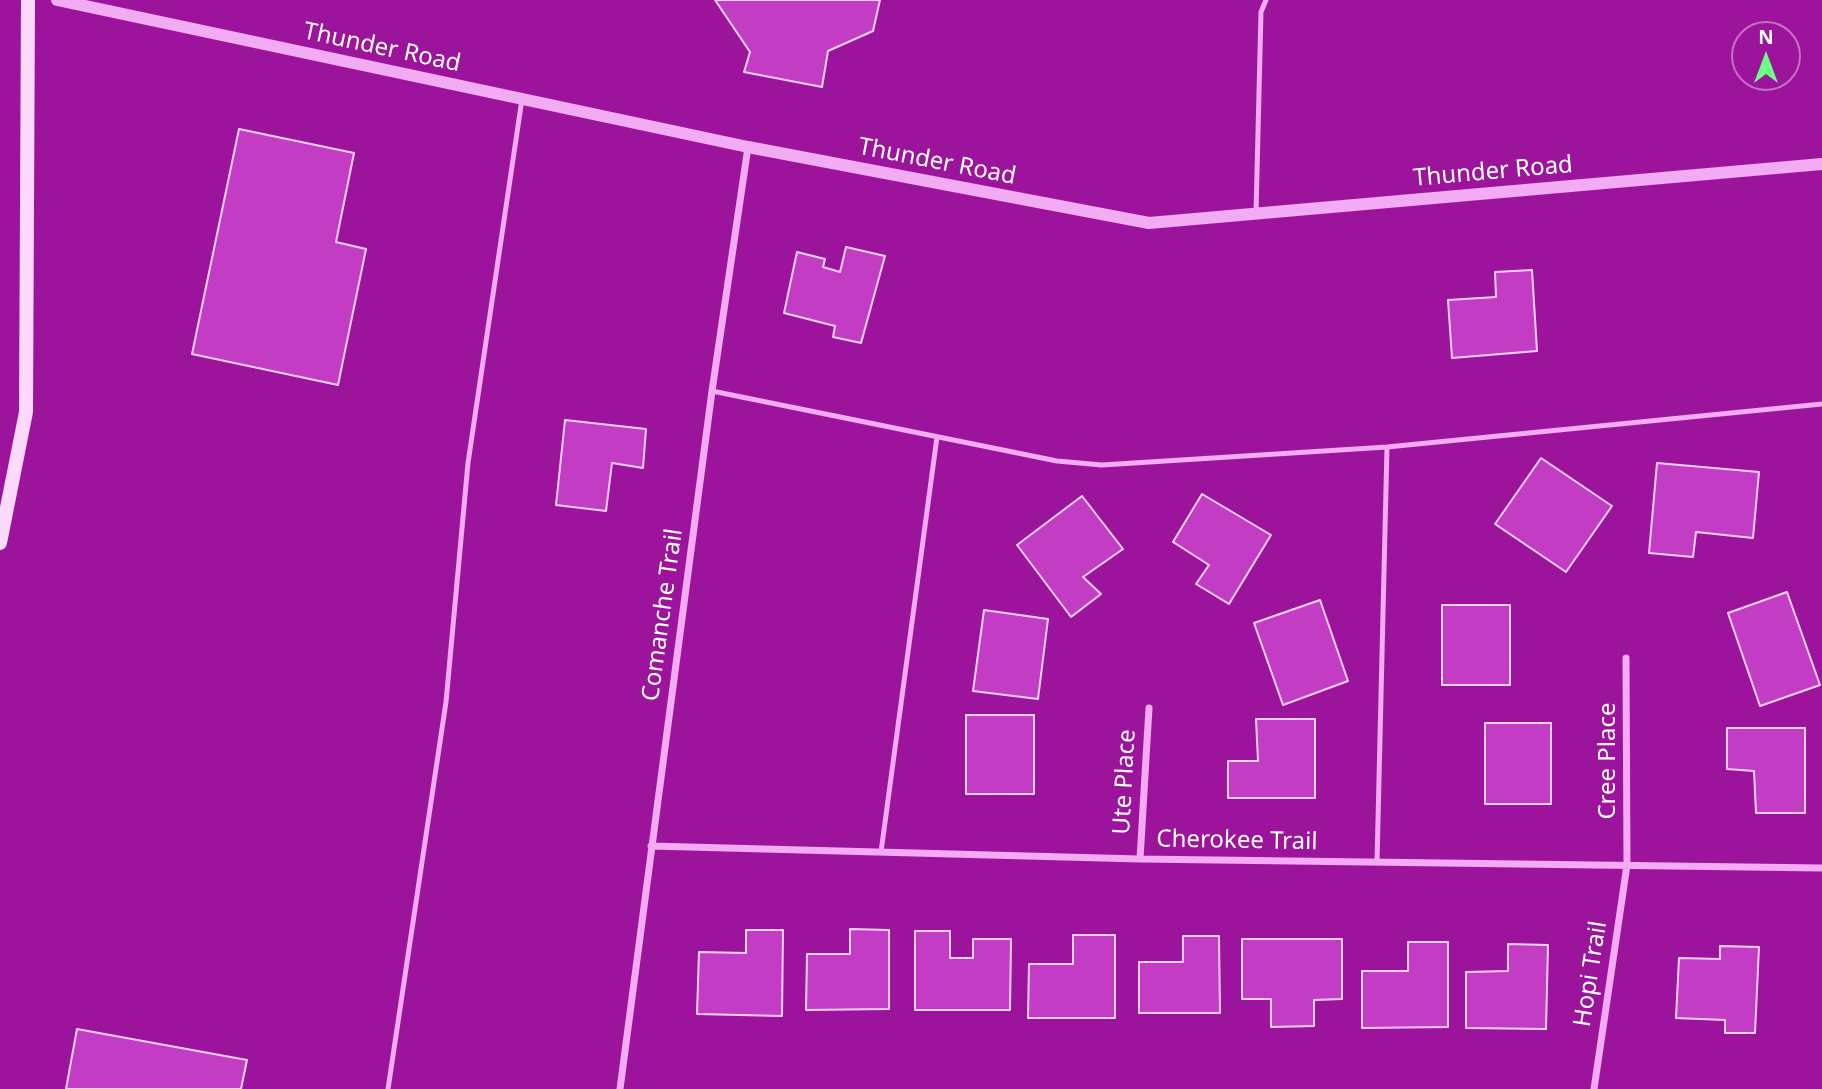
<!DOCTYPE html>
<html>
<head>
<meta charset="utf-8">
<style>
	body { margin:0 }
	#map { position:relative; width:1822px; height:1089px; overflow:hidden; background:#9d149c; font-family:"Noto Sans",sans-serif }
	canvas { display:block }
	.north { position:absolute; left:1731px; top:21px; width:70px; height:70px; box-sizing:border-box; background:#9d149c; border:2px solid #c472c4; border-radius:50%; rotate:0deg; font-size:19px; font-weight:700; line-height:28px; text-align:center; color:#fff }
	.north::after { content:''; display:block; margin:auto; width:24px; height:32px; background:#6dff83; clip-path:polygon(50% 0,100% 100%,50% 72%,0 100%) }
</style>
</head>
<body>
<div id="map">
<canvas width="1822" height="1089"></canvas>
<div class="north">N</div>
</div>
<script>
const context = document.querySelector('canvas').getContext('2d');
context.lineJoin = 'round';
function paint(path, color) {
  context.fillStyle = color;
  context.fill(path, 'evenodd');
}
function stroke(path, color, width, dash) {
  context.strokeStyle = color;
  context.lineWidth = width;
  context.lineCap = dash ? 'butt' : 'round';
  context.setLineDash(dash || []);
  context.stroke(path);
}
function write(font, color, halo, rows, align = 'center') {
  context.font = font + ' "Noto Sans",sans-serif';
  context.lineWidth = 6;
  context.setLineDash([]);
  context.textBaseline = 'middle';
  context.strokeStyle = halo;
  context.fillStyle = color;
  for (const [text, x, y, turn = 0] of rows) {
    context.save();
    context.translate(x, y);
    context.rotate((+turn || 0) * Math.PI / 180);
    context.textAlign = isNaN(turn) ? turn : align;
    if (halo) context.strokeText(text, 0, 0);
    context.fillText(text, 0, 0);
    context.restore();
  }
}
const building = new Path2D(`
	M715 0H880L873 31 828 51 822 87 744 72 750 52Z
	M239 129 354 153 336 242 366 249 338 385 192 354Z
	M846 247 885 256 861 343 833 337 835 326 784 313 797 252 825 259 823 267 840 272Z
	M1532 270 1537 351 1452 358 1448 300 1496 297 1495 272Z
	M565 420 646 429 643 468 612 463 606 511 556 505Z
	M1541 458 1612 506 1566 572 1495 524Z
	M1657 463 1759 472 1753 538 1696 532 1693 557 1649 553Z
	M1202 494 1271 535 1229 604 1196 584 1209 565 1173 542Z
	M1082 496 1123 549 1083 577 1101 594 1071 617 1017 545Z
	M1787 592 1820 685 1760 706 1728 613Z
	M1320 600 1348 681 1283 705 1254 623Z
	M1442 605H1510V685H1442Z
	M984 610 1048 619 1038 699 973 691Z
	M966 715H1034V794H966Z
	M1256 719H1315V798H1228V761H1258Z
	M1485 723H1551V804H1485Z
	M1727 728H1805V813H1756L1754 771 1727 769Z
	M850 929 889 930V1009L806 1010 807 954H850Z
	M746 930H783L782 1016 697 1014 699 952 746 953Z
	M915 931H950V958H973V939H1011L1010 1010H915Z
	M1073 935H1115V1018H1028L1029 964H1073Z
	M1183 936H1219L1220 1013H1139V962H1183Z
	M1242 939H1342V999L1314 1000V1026L1271 1027V999H1242Z
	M1408 942H1448V1027L1362 1028V971H1408Z
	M1508 944 1548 945 1546 1029 1466 1028V972L1508 971Z
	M1720 946 1759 947 1755 1033H1725V1020L1676 1018 1679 958 1720 959Z
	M77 1029 247 1060 241 1089H66Z`);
paint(building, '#c33dc4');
stroke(building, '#fdd3fd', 2);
stroke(new Path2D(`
	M1256 213 1261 12 1266 0
	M712 391 1057 461 1102 465 1387 447 1822 404
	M881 852 937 437
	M1377 862 1387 447
	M388 1089 446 702 468 463 522 99`), '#f3abf3', 5);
stroke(new Path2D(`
	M651 846 1140 859 1822 868
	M1140 859 1149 708
	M620 1089 712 391 748 147
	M1594 1089 1627 865 1626 658`), '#f3abf3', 7);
stroke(new Path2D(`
	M57 0 748 147 1149 223 1822 164`), '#f3abf3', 12);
stroke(new Path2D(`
	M0 543 26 412 28 0`), '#fddafc', 14);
write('24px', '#fff', '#9d149c', [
	["Thunder Road",382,48,12],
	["Thunder Road",937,162,11],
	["Thunder Road",1493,172,-5],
	["Comanche Trail",663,615,-82],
	["Cree Place",1608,761,-90],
	["Ute Place",1125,782,-87],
	["Cherokee Trail",1237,841,1],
	["Hopi Trail",1591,974,-81]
]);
</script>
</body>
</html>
